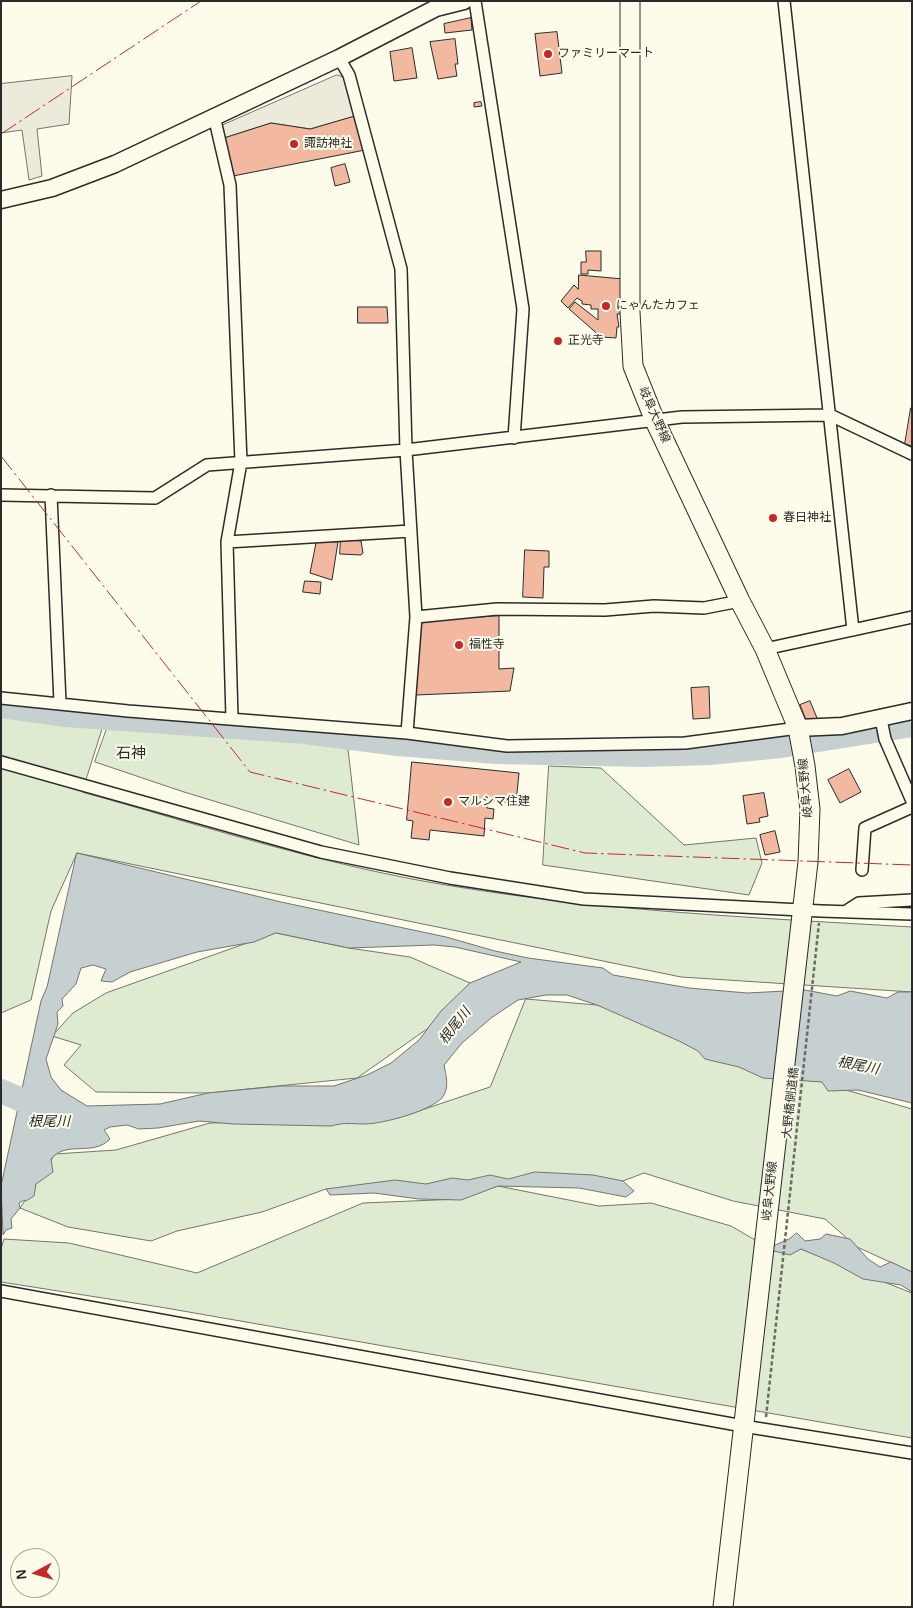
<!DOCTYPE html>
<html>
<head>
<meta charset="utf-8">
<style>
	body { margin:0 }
	#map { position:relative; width:913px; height:1608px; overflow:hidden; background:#fdfbea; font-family:Helvetica,sans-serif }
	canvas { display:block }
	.frame { position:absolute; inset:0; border:2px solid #2b2b2b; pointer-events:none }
	.north { position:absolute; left:10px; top:1548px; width:50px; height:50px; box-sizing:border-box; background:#fdfbea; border:1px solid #a9a89e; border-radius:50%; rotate:264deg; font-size:14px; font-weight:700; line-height:20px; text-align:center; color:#2b2b2b }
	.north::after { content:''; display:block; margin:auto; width:18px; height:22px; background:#c62828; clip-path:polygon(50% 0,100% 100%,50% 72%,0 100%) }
</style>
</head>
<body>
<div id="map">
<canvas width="913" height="1608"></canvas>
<div class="frame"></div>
<div class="north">N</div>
</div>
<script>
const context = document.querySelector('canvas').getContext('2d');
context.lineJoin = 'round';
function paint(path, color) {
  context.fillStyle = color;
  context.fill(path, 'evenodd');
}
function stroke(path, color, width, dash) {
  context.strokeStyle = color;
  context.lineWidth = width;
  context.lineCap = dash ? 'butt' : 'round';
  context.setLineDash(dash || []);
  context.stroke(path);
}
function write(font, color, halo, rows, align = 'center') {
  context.font = font + ' Helvetica,"Noto Sans JP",sans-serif';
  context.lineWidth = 4;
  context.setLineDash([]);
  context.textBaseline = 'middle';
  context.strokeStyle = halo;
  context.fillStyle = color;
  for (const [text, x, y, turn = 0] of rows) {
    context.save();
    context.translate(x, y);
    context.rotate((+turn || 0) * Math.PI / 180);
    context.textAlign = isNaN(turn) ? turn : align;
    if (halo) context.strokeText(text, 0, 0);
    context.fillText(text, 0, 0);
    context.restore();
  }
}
const green = new Path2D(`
	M1 712 103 726 82 792C204 826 326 866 452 886 603 911 759 918 912 927V992L681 977 77 853 51 911 31 1000 1 1013Z
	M110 720 347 740 359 845 184 792 95 762Z
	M549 766 601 768 684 845 756 838 762 863 749 895 543 865Z
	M276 933 349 948 410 957 470 983 427 1029 357 1078 208 1093 96 1092 64 1065 81 1045 52 1036 73 1013 106 993Z
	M526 999 597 1005 846 1090 912 1109V1272L857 1247 825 1219 733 1201 644 1173 623 1181 326 1189 262 1212 177 1231 151 1241 68 1227 20 1208 55 1154 116 1150 210 1123 398 1118 490 1087Z
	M498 1186 599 1206 651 1203 731 1226 774 1251 801 1249 912 1293V1438L160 1307 1 1282V1249L4 1239 69 1243 197 1273 363 1203 461 1199Z`);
paint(green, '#deebd1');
stroke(green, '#74746e', 1);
const parking = new Path2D(`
	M337 75 347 78 356 116 310 129 271 123 224 138 221 126Z
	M72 76 69 124 37 129 42 176 29 180 22 130 1 133V84Z`);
paint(parking, '#eceadb');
stroke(parking, '#74746e', 1);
const water = new Path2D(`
	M77 853 281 902 446 937 495 951 528 958 603 968 613 975 689 988 747 993 805 990 837 996 850 991 887 998 898 992H912V1103L858 1090 828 1091 822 1082 763 1078 739 1067 705 1059 698 1051 679 1041 597 1005 567 995H546L518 1000 491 1018 462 1043 444 1065C446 1075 449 1086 444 1095 436 1110 382 1124 365 1124 351 1124 345 1122 331 1126L233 1124 199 1121 158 1128 139 1129 127 1125 110 1127 104 1130 110 1139C93 1157 66 1140 51 1159L53 1172 36 1184 34 1196 26 1201 24 1200 19 1203 20 1208 11 1219 12 1228 6 1230 3 1235 1 1186 41 1001 47 987ZM276 933 349 948 434 945 455 947 521 962 470 983 441 1011 419 1040 391 1063 367 1075 334 1086H281L208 1093 160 1104 87 1106 61 1090 51 1077 46 1059 58 1024 57 1012 63 1006 62 999 76 984 81 968 93 965 106 969 101 981 112 982 130 972 197 952 254 942Z
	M535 1172 593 1175 623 1181 634 1191 626 1197 579 1188 498 1186 461 1200 419 1199 374 1193 330 1195 326 1189 395 1180 426 1184 452 1178 468 1180 490 1175 508 1179Z
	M797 1233 805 1241 820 1239 826 1234 850 1239 868 1259 880 1267 891 1262 912 1272V1292L901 1285 863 1279 834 1263 801 1249 790 1255 774 1251 773 1246 789 1239Z`);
paint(water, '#c7d0d0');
stroke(water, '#74746e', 1);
stroke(new Path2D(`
	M1 706 66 715 305 732 398 744 496 752 645 755 710 753 781 746 912 725
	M1 1091 50 1112`), '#c7d0d0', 24);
const building = new Path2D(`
	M471 18 472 30 445 33 444 24Z
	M557 32 562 73 540 76 535 34Z
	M455 39 458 64H455L457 76 438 79 430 42Z
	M412 48 417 78 394 81 390 52Z
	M481 102 482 106 474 107V103Z
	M356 116 365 150 233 176 224 138 271 123 310 129Z
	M345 164 350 182 335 186 331 168Z
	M586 251H601V271L588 270V274H581V262H586Z
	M579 275 623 279 621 308 620 314H617L619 327H617L616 338 601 337 569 309 575 302 598 320V309H591V305L582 304V301L577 298 568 308 561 301 574 285 578 289Z
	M358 307H387L388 323H358Z
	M911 408H912V446L905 444Z
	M341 539 361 541 363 553 361 555 340 554Z
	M319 541 338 542 332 580 310 573 316 543Z
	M525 550 549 551V567H544L543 598 523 597Z
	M305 581 321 582 320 594 303 592Z
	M499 616V669L514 668 510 691 416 695 421 621Z
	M709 687 710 718 693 719 691 688Z
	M810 701 817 718 807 722 800 705Z
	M412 762 519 773 516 803 487 800V808L494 809 493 819 485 818 484 836 430 830 429 840 411 838 413 821 407 820Z
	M849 769 861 792 840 803 828 780Z
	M764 793 768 816 759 818 760 822 747 824 743 796Z
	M775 831 780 852 765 855 760 835Z`);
paint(building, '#f2b8a0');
stroke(building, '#2b2b2b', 1);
const street = new Path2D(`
	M475 1 523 309 514 438
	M784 1 853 630
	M339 58 349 75 401 269 406 450 416 617 407 733
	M214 116 230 185 241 462 227 542 232 718
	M1 495 155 498 207 465 406 450 682 417 830 415 912 454
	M51 495 60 703
	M227 542 411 531
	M416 617 497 609 605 610 654 606 704 608 740 601
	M765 649 912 617
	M1 698 128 711 407 733 507 746 685 743 798 728
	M881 719 885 739 912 801
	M1 762 321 852 450 878 584 899 821 911 912 914
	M862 870 865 828 912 807
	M845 912 859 903 912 900
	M1 1291 743 1426 912 1453`);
const secondary = new Path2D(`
	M1 200 52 188 115 164 339 58 436 8 464 1
	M798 728 842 726 912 711`);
const primary = new Path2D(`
	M630 1V312L633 366 655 421 740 601 765 649 798 728 805 766 810 809 808 862 723 1607`);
stroke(street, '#2b2b2b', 14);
stroke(secondary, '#2b2b2b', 19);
stroke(primary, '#2b2b2b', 21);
stroke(new Path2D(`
	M766 1417 819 923`), '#6a6964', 2.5, [4, 2.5]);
stroke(street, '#fdfbea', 11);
stroke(secondary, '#fdfbea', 16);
stroke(primary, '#fdfbea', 19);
stroke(new Path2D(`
	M1 134 201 1
	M1 456 250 772 585 853 912 865`), '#c62828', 1, [18, 4, 2.5, 4]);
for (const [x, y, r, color] of [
	[548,54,5,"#c62828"],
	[294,144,5,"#c62828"],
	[606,306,5,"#c62828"],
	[558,341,5,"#c62828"],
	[773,518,5,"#c62828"],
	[459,645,5,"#c62828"],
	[448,802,5,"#c62828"]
]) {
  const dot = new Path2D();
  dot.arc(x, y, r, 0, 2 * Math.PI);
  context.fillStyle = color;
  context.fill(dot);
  stroke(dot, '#fdfbea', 2);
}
write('12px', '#2b2b2b', '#fdfbea', [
	["ファミリーマート",558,54],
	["諏訪神社",304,144],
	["にゃんたカフェ",616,306],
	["正光寺",568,341],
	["春日神社",783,518],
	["福性寺",469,645],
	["マルシマ住建",458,802]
], 'left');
write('12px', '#2b2b2b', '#fdfbea', [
	["岐阜大野線",654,415,66],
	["岐阜大野線",806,788,-95],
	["大野橋側道橋",791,1103,-84],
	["岐阜大野線",770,1191,-84]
]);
write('italic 14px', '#2b2b2b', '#fdfbea', [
	["根尾川",455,1026,-52],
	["根尾川",858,1066,11],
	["根尾川",49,1122]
]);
write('15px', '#2b2b2b', '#fdfbea', [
	["石神",131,754]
]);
</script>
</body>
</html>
